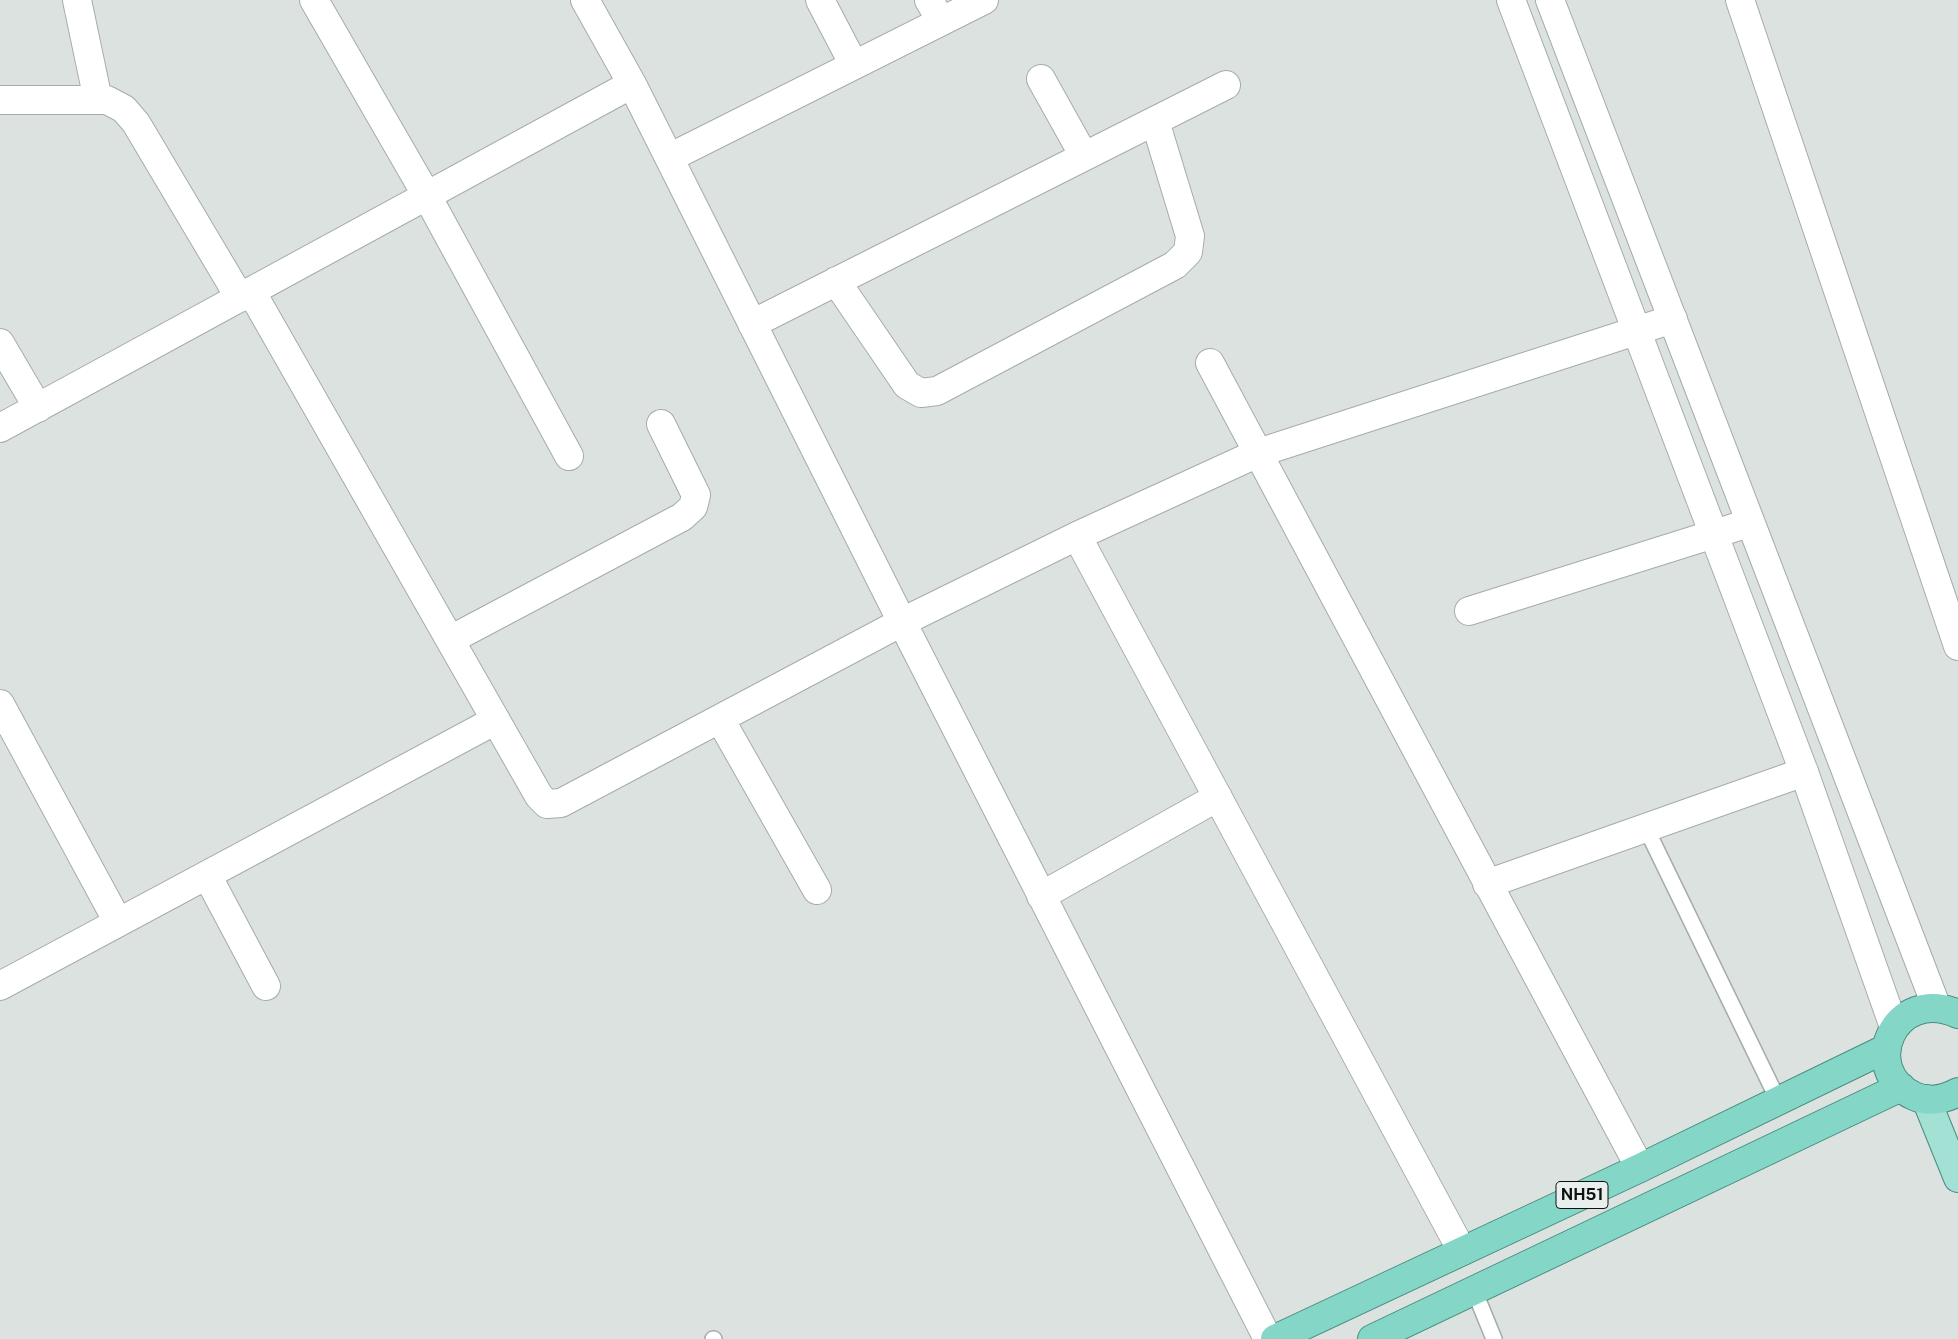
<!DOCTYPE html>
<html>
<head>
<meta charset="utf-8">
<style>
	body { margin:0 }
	canvas { display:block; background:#dbe2e0 }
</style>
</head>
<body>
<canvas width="1958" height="1339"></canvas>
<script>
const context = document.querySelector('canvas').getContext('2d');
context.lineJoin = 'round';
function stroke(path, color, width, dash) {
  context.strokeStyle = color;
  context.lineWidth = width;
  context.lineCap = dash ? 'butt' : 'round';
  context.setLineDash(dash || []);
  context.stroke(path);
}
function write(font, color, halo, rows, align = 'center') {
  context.font = font + ' "Public Sans",sans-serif';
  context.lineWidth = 5;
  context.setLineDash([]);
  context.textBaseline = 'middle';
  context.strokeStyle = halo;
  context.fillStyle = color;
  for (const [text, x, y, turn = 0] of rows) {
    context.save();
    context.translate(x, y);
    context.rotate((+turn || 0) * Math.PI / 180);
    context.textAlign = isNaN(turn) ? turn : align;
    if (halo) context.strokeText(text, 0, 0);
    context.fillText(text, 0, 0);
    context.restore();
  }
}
const service = new Path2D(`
	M1646 828 1779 1102
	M1474 1290 1494 1339
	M713 1339H714`);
const minor = new Path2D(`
	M77 0 98 100
	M314 0 427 196 569 456
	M585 0 632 84 902 622 1268 1339
	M820 0 854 65
	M929 0 941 21
	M1740 0 1958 646
	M1041 79 1084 156
	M0 100H107L124 109 136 123 240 298
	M669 158 984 0
	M836 281 907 385 921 393 937 391 1175 265 1188 252 1190 236 1155 121
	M251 291 539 796 547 804 561 803 902 622 1077 536 1258 453 1673 319
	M752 324 1226 85
	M0 343 38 408
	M1210 363 1640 1168
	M0 428 632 84
	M1077 536 1462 1251
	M1469 611 1749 523
	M450 640 682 517 693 507 696 495 661 424
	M0 704 118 922
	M720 719 817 890
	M207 875 266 986
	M1487 884 1804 772
	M1041 896 1218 797
	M0 986 496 720`);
const tertiary = new Path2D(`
	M1511 0 1804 772 1894 1027
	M1550 0 1937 1008`);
const primary = new Path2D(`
	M1926 1099 1958 1178`);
const trunk = new Path2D(`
	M1958 1014C1894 985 1858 1070 1914 1096 1929 1103 1945 1099 1958 1092
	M1275 1339 1640 1168 1887 1048
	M1372 1339 1901 1087`);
stroke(service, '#a5acaa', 18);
stroke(minor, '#a5acaa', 30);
stroke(tertiary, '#a5acaa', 30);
stroke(primary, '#488c7e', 30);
stroke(trunk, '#488c7e', 30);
stroke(service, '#fff', 15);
stroke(minor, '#fff', 28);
stroke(tertiary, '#fff', 28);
stroke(primary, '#a3e1d5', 28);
stroke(trunk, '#84d7c7', 28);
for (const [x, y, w] of [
	[1582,1195,52]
]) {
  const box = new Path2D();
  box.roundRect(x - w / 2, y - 13.5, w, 27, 4);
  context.fillStyle = '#e8efed';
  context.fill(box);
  stroke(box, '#0f1211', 1);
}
write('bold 16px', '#0f1211', null, [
	["NH51",1582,1195]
]);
</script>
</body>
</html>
